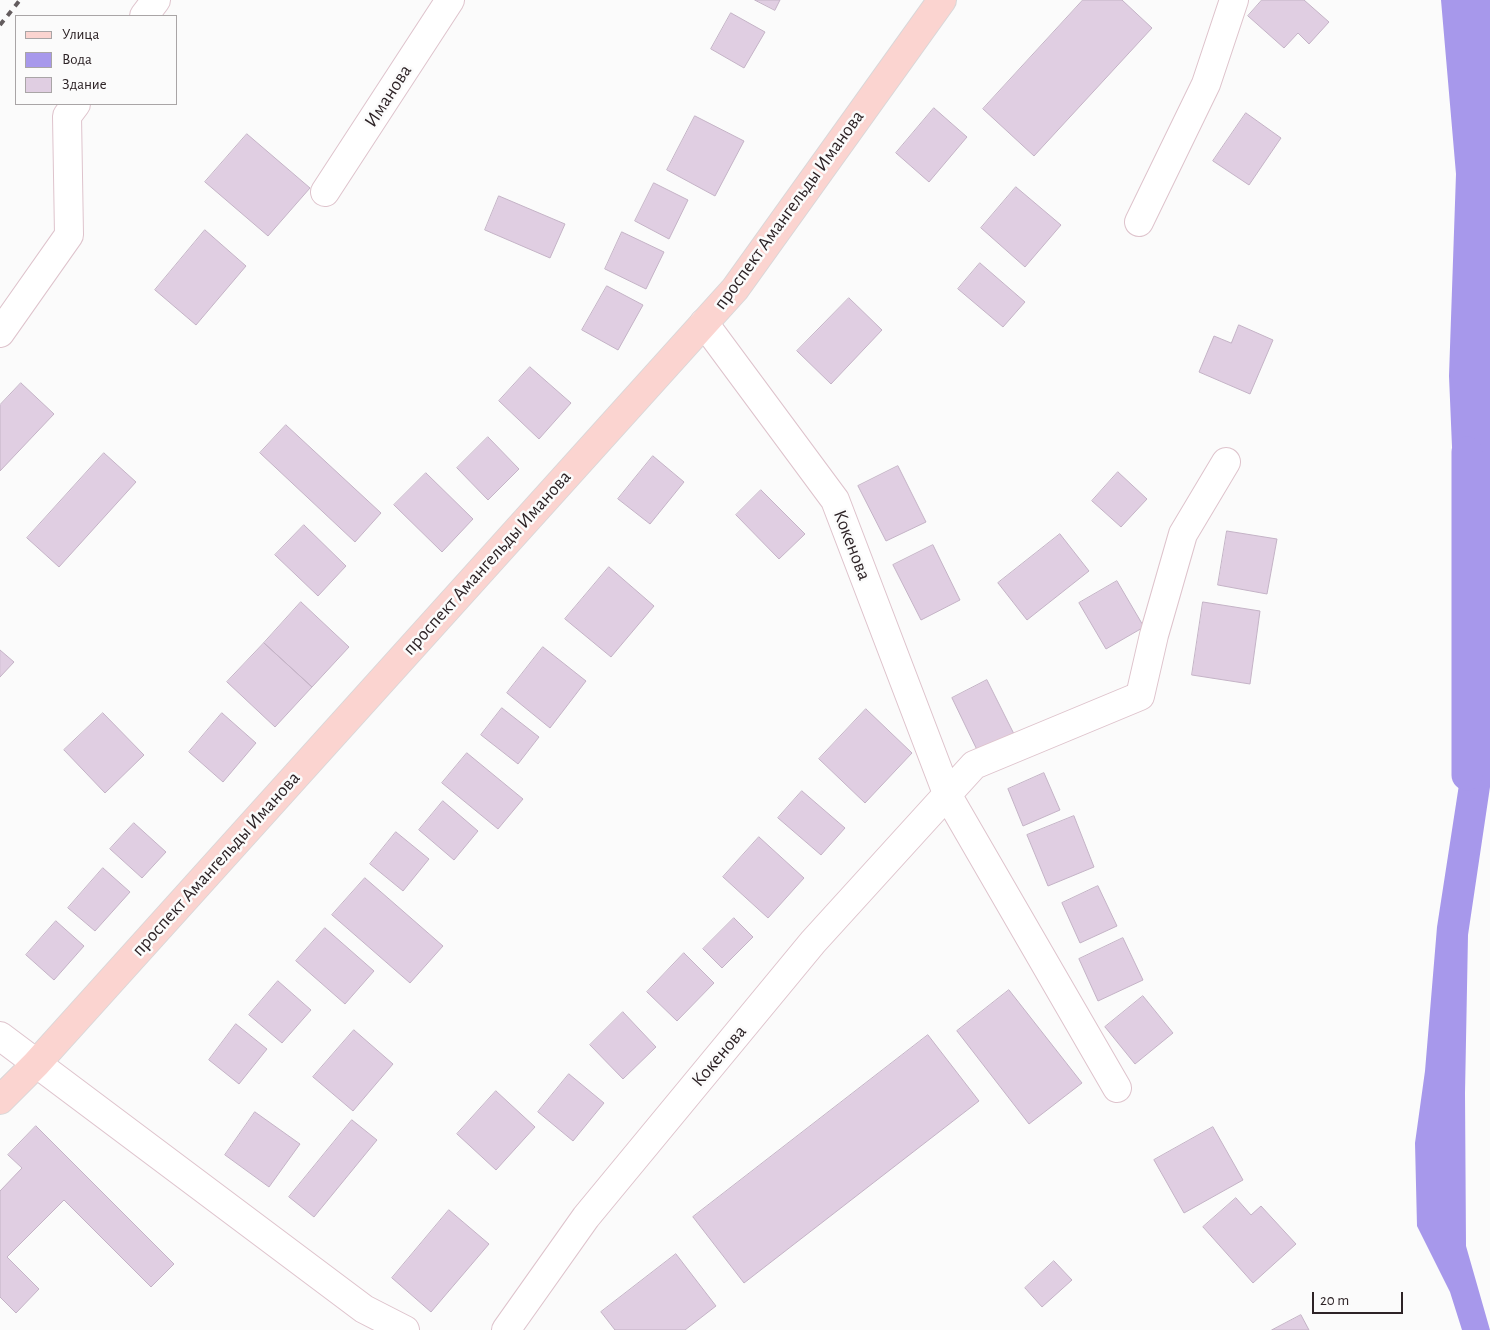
<!DOCTYPE html>
<html>
<head>
<meta charset="utf-8">
<style>
	body { margin:0 }
	#map { position:relative; width:1490px; height:1330px; overflow:hidden; background:#fbfbfb; font-family:"Alegreya Sans",sans-serif }
	canvas { display:block }
	.legend { position:absolute; left:15px; top:15px; width:162px; height:90px; box-sizing:border-box; background:#fbfbfb; border:1px solid #a9a5a6; margin:0; padding:6px 9px; list-style:none; font-size:15px; color:#2d2326 }
	.legend li { display:flex; align-items:center; gap:10px; height:25px }
	.legend b { width:25px; border:1px solid #a9a5a6 }
	.scale { position:absolute; left:1312px; top:1292px; width:91px; height:22px; box-sizing:border-box; border:2px solid #2d2326; border-top:0; padding-left:6px; font-size:15px; line-height:18px; white-space:nowrap; color:#2d2326; -webkit-text-stroke:4px #fbfbfb; paint-order:stroke }
</style>
</head>
<body>
<div id="map">
<canvas width="1490" height="1330"></canvas>
<ul class="legend">
<li><b style="height:6px;background:#fbd4d0"></b>Улица</li>
<li><b style="height:14px;background:#a798eb"></b>Вода</li>
<li><b style="height:14px;background:#e0cee2"></b>Здание</li>
</ul>
<div class="scale">20 m</div>
</div>
<script>
const context = document.querySelector('canvas').getContext('2d');
context.lineJoin = 'round';
function paint(path, color) {
  context.fillStyle = color;
  context.fill(path, 'evenodd');
}
function stroke(path, color, width, dash) {
  context.strokeStyle = color;
  context.lineWidth = width;
  context.lineCap = dash ? 'butt' : 'round';
  context.setLineDash(dash || []);
  context.stroke(path);
}
function write(font, color, halo, rows, align = 'center') {
  context.font = font + ' "Alegreya Sans",sans-serif';
  context.lineWidth = 5;
  context.setLineDash([]);
  context.textBaseline = 'middle';
  context.strokeStyle = halo;
  context.fillStyle = color;
  for (const [text, x, y, turn = 0] of rows) {
    context.save();
    context.translate(x, y);
    context.rotate((+turn || 0) * Math.PI / 180);
    context.textAlign = isNaN(turn) ? turn : align;
    if (halo) context.strokeText(text, 0, 0);
    context.fillText(text, 0, 0);
    context.restore();
  }
}
paint(new Path2D(`
	M1441 0H1490V787L1468 935 1465 1093 1466 1246 1490 1330H1462L1450 1292 1417 1226 1415 1143 1425 1071 1437 927 1475 681 1479 614 1472 512 1452 447 1449 376 1456 174Z`), '#a798eb');
stroke(new Path2D(`
	M1467 452V775`), '#a798eb', 31);
const building = new Path2D(`
	M755 0H780L775 10Z
	M1083 0H1122L1152 28 1034 156 983 109Z
	M1262 0H1304L1329 22 1309 44 1298 33 1284 48 1248 16Z
	M731 13 765 32 744 68 711 49Z
	M934 108 967 137 929 182 896 153Z
	M1246 113 1281 138 1249 185 1213 161Z
	M695 116 744 141 715 196 667 170Z
	M247 134 310 188 268 236 205 182Z
	M654 183 688 200 669 239 635 221Z
	M1016 187 1061 225 1025 267 981 228Z
	M499 196 565 224 550 258 485 230Z
	M205 230 246 266 196 325 155 290Z
	M622 232 664 252 646 289 605 269Z
	M980 263 1025 302 1003 327 958 289Z
	M607 286 643 305 618 350 582 330Z
	M849 298 882 330 831 384 797 351Z
	M1239 325 1273 340 1250 394 1199 372 1214 336 1231 343Z
	M530 367 571 403 539 439 499 401Z
	M21 383 54 414 0 471V405Z
	M286 425 381 513 355 542 260 453Z
	M488 437 519 469 488 500 457 468Z
	M104 453 136 482 59 567 27 538Z
	M653 456 684 482 650 524 618 499Z
	M898 466 926 522 886 541 858 486Z
	M1118 472 1147 499 1121 527 1092 501Z
	M426 473 473 519 442 552 394 505Z
	M761 490 805 534 779 559 736 515Z
	M304 525 346 566 318 596 275 555Z
	M1227 531 1277 539 1267 594 1218 585Z
	M1060 534 1089 571 1027 620 998 583Z
	M933 545 960 600 921 620 893 565Z
	M609 567 654 606 611 657 565 619Z
	M1117 581 1144 627 1106 649 1079 603Z
	M301 602 349 647 312 687 264 643Z
	M1203 602 1260 611 1250 684 1192 675Z
	M264 643 312 687 275 727 227 682Z
	M543 647 586 681 550 728 507 693Z
	M0 650 14 662 0 677Z
	M987 680 1015 736 979 754 952 698Z
	M502 708 539 737 518 764 481 735Z
	M866 709 912 753 865 803 819 759Z
	M103 713 144 755 105 793 64 750Z
	M222 713 256 743 223 782 189 752Z
	M467 753 523 799 498 829 442 783Z
	M1044 773 1060 810 1023 826 1008 789Z
	M802 791 845 828 821 855 778 818Z
	M443 801 478 831 454 860 419 830Z
	M1074 816 1094 867 1048 886 1027 835Z
	M134 823 166 852 142 878 110 849Z
	M396 832 429 859 403 891 370 864Z
	M759 837 804 878 768 918 723 877Z
	M103 868 130 892 95 931 68 908Z
	M365 878 443 946 410 983 332 915Z
	M1098 886 1117 926 1080 943 1062 903Z
	M734 918 753 937 722 968 703 949Z
	M56 921 84 946 54 980 26 955Z
	M325 928 374 971 345 1004 296 961Z
	M1123 938 1143 980 1098 1001 1079 959Z
	M684 953 714 983 677 1021 647 992Z
	M278 981 311 1010 282 1043 249 1015Z
	M1009 990 1082 1083 1029 1124 957 1031Z
	M1143 996 1173 1033 1135 1064 1105 1027Z
	M623 1012 656 1047 623 1079 590 1045Z
	M236 1024 267 1049 239 1084 209 1060Z
	M354 1030 393 1064 353 1111 313 1077Z
	M928 1035 979 1101 744 1283 693 1217Z
	M569 1074 604 1103 573 1141 538 1112Z
	M496 1091 535 1127 496 1170 457 1134Z
	M255 1112 300 1144 269 1187 225 1155Z
	M352 1120 377 1140 314 1217 289 1197Z
	M36 1126 174 1264 151 1287 64 1200 7 1257 39 1289 16 1313 0 1297V1191L22 1168 8 1155Z
	M1213 1127 1243 1180 1184 1213 1154 1160Z
	M1236 1198 1251 1215 1261 1206 1296 1244 1253 1283 1203 1227Z
	M449 1210 489 1244 431 1312 392 1278Z
	M676 1254 716 1306 685 1330H615L601 1312Z
	M1054 1261 1072 1280 1042 1307 1025 1288Z
	M1301 1315 1309 1330H1272Z`);
paint(building, '#e0cee2');
stroke(building, '#c4b3c6', 1);
const minor = new Path2D(`
	M144 16 156 0
	M325 192 450 0
	M1139 222 1206 84 1234 0
	M704 323 835 500 948 796 1117 1088
	M0 333 69 235 67 116 76 104
	M0 1036 364 1309 405 1330
	M506 1330 586 1217 813 942 974 765 1140 696 1154 635 1183 534 1226 462`);
const major = new Path2D(`
	M0 1100 36 1064 735 289 942 0`);
stroke(minor, '#dec3cc', 30);
stroke(major, '#d9d7d8', 30);
stroke(minor, '#fff', 28);
stroke(major, '#fbd4d0', 28);
stroke(new Path2D(`
	M0 25 20 0`), '#635c5e', 4, [6, 6]);
write('19px', '#2d2326', '#fbfbfb', [
	["Иманова",388,96,-57],
	["проспект Амангельды Иманова",789,210,-54],
	["Кокенова",852,545,69],
	["проспект Амангельды Иманова",487,563,-48],
	["проспект Амангельды Иманова",216,864,-48],
	["Кокенова",719,1056,-50]
]);
</script>
</body>
</html>
